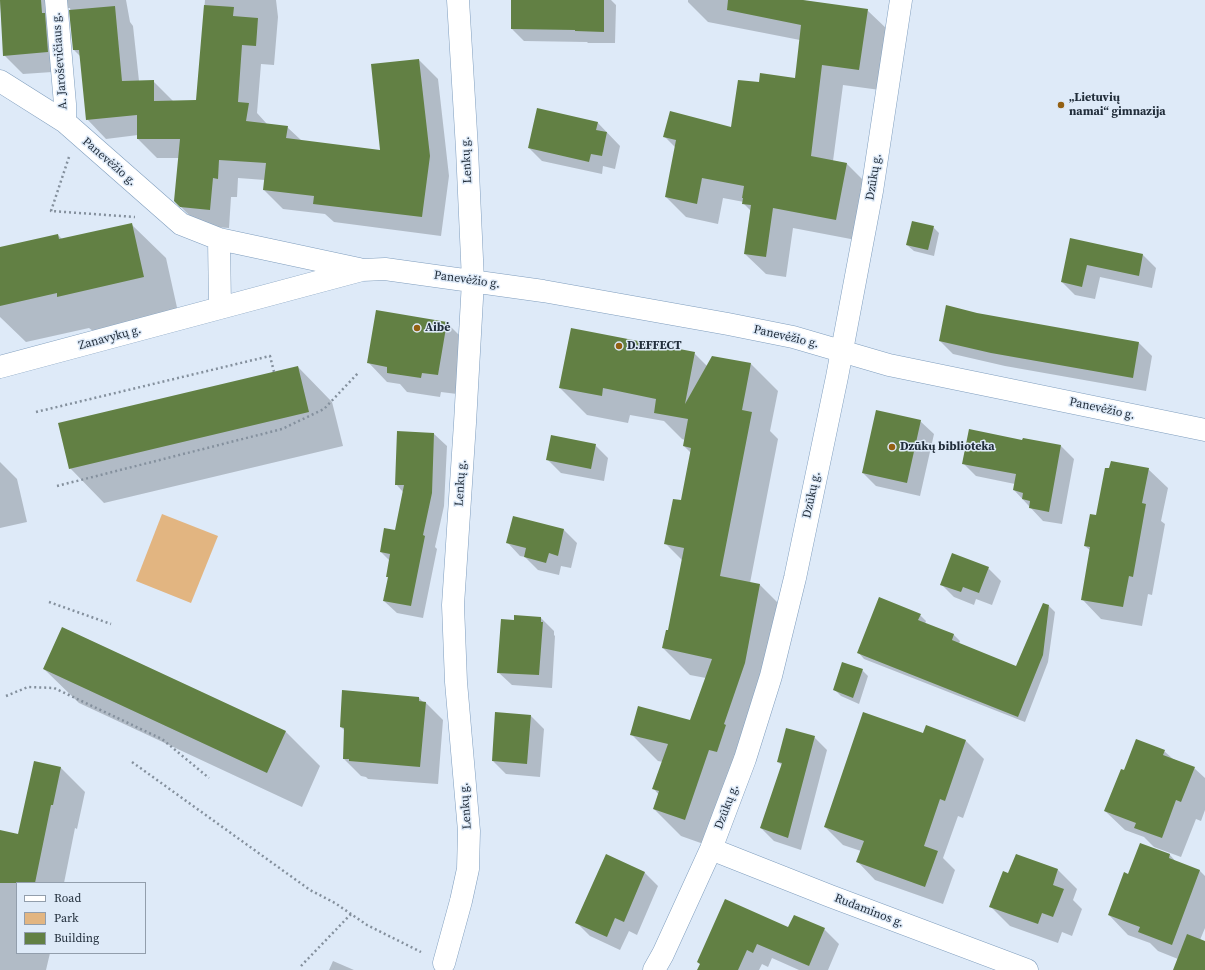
<!DOCTYPE html>
<html>
<head>
<meta charset="utf-8">
<style>
	body { margin:0 }
	#map { position:relative; width:1205px; height:970px; overflow:hidden; background:#deeaf8; font-family:"Source Serif 4",serif }
	canvas { display:block }
	.legend { position:absolute; left:16px; top:882px; width:130px; height:72px; box-sizing:border-box; background:#deeaf8; border:1px solid #929eac; margin:0; padding:5px 7px; list-style:none; font-size:12px; color:#212d3a }
	.legend li { display:flex; align-items:center; gap:8px; height:20px }
	.legend b { width:20px; border:1px solid #929eac }
</style>
</head>
<body>
<div id="map">
<canvas width="1205" height="970"></canvas>
<ul class="legend">
<li><b style="height:5px;background:#fff"></b>Road</li>
<li><b style="height:11px;background:#e2b581"></b>Park</li>
<li><b style="height:11px;background:#628044"></b>Building</li>
</ul>
</div>
<script>
const context = document.querySelector('canvas').getContext('2d');
context.lineJoin = 'round';
function paint(path, color) {
  context.fillStyle = color;
  context.fill(path, 'evenodd');
}
function stroke(path, color, width, dash) {
  context.strokeStyle = color;
  context.lineWidth = width;
  context.lineCap = dash ? 'butt' : 'round';
  context.setLineDash(dash || []);
  context.stroke(path);
}
function write(font, color, halo, rows, align = 'center') {
  context.font = font + ' "Source Serif 4",serif';
  context.lineWidth = 3;
  context.setLineDash([]);
  context.textBaseline = 'middle';
  context.strokeStyle = halo;
  context.fillStyle = color;
  for (const [text, x, y, turn = 0] of rows) {
    context.save();
    context.translate(x, y);
    context.rotate((+turn || 0) * Math.PI / 180);
    context.textAlign = isNaN(turn) ? turn : align;
    if (halo) context.strokeText(text, 0, 0);
    context.fillText(text, 0, 0);
    context.restore();
  }
}
paint(new Path2D(`
	M162 514 218 536 191 603 136 581Z`), '#e2b581');
paint(new Path2D(`
	M0 0H126L130 22 133 26 139 81H153L173 101H197L205 0H276L278 17 274 65 261 64 257 113 267 124 287 127 302 141 381 151 419 60 438 79 449 176 441 236 334 222 325 214 283 209 264 190 265 180 238 178 237 197H231L229 228 200 226 175 201 179 158H157L138 139V135L106 139 87 119 81 57 74 50 70 8H68L63 14 67 71 23 74 4 55Z
	M512 0H611L616 5 615 43H588L587 42 524 41 512 29Z
	M688 0H800L867 10 888 30 880 90 843 85 833 161 846 163 867 184 856 240 793 228 786 277 766 274 745 254 751 211 743 203 744 202 723 198 718 224 686 217 666 197 676 148 664 136 732 128 760 84 796 79 800 40 708 22 688 2Z
	M597 122 620 146 615 169 603 166 602 174 542 161 529 148Z
	M131 224 166 258 178 312 93 331 89 328 26 342 0 317V248L58 235 62 239Z
	M933 227 939 233 934 256 914 251 907 245Z
	M1071 239 1143 255 1156 268 1152 288 1100 277 1095 299 1075 295 1062 282Z
	M947 307 977 314 1139 343 1152 356 1146 391 1005 366 953 354 940 341Z
	M447 323 466 342 457 394 441 392 440 397 407 392 400 384 387 382 368 362Z
	M694 353 707 366 751 364 778 391 770 431 778 439 750 583 760 585 787 612 712 847 681 836 654 809 659 795 654 789 663 762 658 761 631 734 690 721 706 678 690 675 663 648 669 631 683 561 666 544 682 501 691 453 684 446 685 440 682 439 664 421 630 415 628 423 587 415 560 388Z
	M298 367 332 402 343 446 104 503 70 468Z
	M920 421 934 434 920 496 876 486 863 473Z
	M398 432 434 434 447 446 444 506 435 547 437 549 423 618 397 613 384 601 389 578 387 576 390 561 381 552 396 531 403 492 396 484Z
	M1023 439 1061 446 1074 459 1062 524 1043 521 1014 490 1015 484 976 476 963 463 1023 441Z
	M595 445 608 458 604 481 561 473 548 460Z
	M0 462 17 479 27 522 0 528Z
	M1148 469 1168 488 1161 521 1165 524 1152 595 1148 594 1142 626 1101 619 1082 599 1091 551 1085 546 1097 516Z
	M513 518 564 530 577 543 571 568 561 566 559 575 538 570 525 557 520 556 507 542Z
	M988 568 1001 581 992 605 976 599 974 605 954 597 941 584Z
	M1049 606 1055 612 1048 662 1025 722 864 659 858 652 920 615 926 621 925 624 953 634 960 641 959 644 1017 667Z
	M541 618 554 631V635L555 636 552 688 512 685 498 672 514 621Z
	M63 628 286 732 320 766 302 807 79 703 44 669Z
	M862 670 868 676 859 704 841 696 835 690Z
	M419 698 423 702 426 703 443 720 438 784 368 779 366 777 361 776 344 759 345 731 341 727Z
	M531 716 544 729 540 777 506 774 493 761Z
	M923 734 966 741 984 759 963 818 958 816 943 858 955 870 943 904 875 880 857 861 861 851 843 845 825 827Z
	M814 737 827 750 801 850 774 841 761 828 783 766 778 762Z
	M1164 751 1173 759 1194 768 1205 778V810L1201 821 1196 819 1181 857 1154 847 1144 837 1125 830 1105 811 1125 772Z
	M35 762 61 768 85 792 77 829 75 828 64 883H17V953H50L46 970H0V832L19 835Z
	M607 855 645 873 658 886 637 935 629 931 620 950 590 936 577 923Z
	M1016 855 1058 870 1077 889 1073 900 1082 909 1072 936 1062 932 1058 943 1010 926 991 907 1009 874Z
	M1170 855 1177 863 1200 871 1205 876V928L1200 940 1205 942V970H1174L1178 959 1158 951 1150 943 1128 935 1109 915 1129 875Z
	M789 929H824L839 944 828 970H799L772 958 768 967 762 964 759 970H698Z
	M333 961 354 970H329Z`), '#0003');
paint(new Path2D(`
	M0 0H41L42 13H45L48 52 3 56Z
	M511 0H604V32L575 31V30L511 29Z
	M728 0H803L868 9 859 70 822 65 811 156 847 163 836 220 773 208 766 257 744 254 751 205 742 204 743 198H742L744 186 702 178 697 204 665 197 676 140 663 137 670 111 731 127 738 80 759 82 760 73 795 78 801 25 727 10Z
	M204 5 234 7 233 16 258 18 256 46 242 45 238 102 249 103 246 121 288 126 286 138 380 150 371 64 419 59 430 156 422 217 313 204 314 196 263 190 266 163 219 160 218 179 213 178 210 210 180 207 174 201 180 139H137V115L86 120 79 50H73L69 10 115 6 122 81 154 80V101L196 100Z
	M537 108 598 122 596 130 607 132 602 156 591 154 589 162 528 148Z
	M912 221 934 226 928 250 906 245Z
	M132 223 144 277 57 297V293L0 306V247L58 234 59 239Z
	M1070 238 1143 254 1139 276 1087 265 1082 287 1061 282Z
	M946 305 977 313 1139 342 1133 378 991 353 939 341Z
	M376 310 447 322 438 375 422 373 421 378 387 373V367L367 363Z
	M571 328 695 352 685 404 712 356 751 363 742 410 752 412 720 576 760 584 745 663 724 724 726 725 717 752 709 750 685 820 653 809 659 791 652 789 668 744 630 735 638 706 690 720 712 659 662 648 666 630H668L684 548 664 544 673 499 681 500 691 448 683 446 688 419 654 413 656 399 603 388 602 396 559 388Z
	M298 366 309 412 69 469 58 423Z
	M876 410 921 420 907 483 862 473Z
	M969 429 1022 440 1023 438 1061 445 1049 512 1029 508 1030 501 1022 499 1023 493 1013 490 1016 474 962 464Z
	M397 431 434 433 432 493 423 535 425 536 411 606 383 601 388 577H386L390 554 380 552 384 528 395 530 404 485H395Z
	M551 435 596 444 591 469 546 460Z
	M1111 461 1149 468 1142 503 1146 504 1133 577 1129 576 1123 607 1081 600 1090 547 1084 546 1090 514 1096 515 1105 468H1109Z
	M513 516 564 529 558 556 549 553 546 563 524 557 526 548 506 543Z
	M952 553 989 567 979 593 963 587 961 592 940 585Z
	M879 597 921 614 918 620 954 634 952 640 1016 666 1043 603 1049 605 1043 655 1018 717 857 653Z
	M514 615 541 617V622H543L539 675 497 673 501 619 514 620Z
	M62 627 286 731 267 773 43 669Z
	M842 662 863 669 853 698 833 690Z
	M342 690 419 697V701L426 702 420 767 349 761V759H343L344 728 340 727Z
	M495 712 531 715 527 764 492 761Z
	M863 712 923 733 926 725 966 740 945 801 940 799 924 846 938 851 925 887 856 862 864 841 824 827Z
	M786 728 815 736 788 838 760 828 782 763 777 762Z
	M1136 739 1165 750 1163 755 1195 767 1181 802 1176 800 1162 838 1134 828 1136 823 1104 811 1121 769 1124 770Z
	M34 761 61 767 53 805H51L35 883H0V830L18 834Z
	M1140 843 1170 854 1169 858 1200 870 1172 945 1138 932 1140 927 1108 915 1124 872 1128 874Z
	M606 854 645 872 624 922 615 918 607 937 575 923Z
	M1016 854 1058 869 1053 885 1064 889 1053 917 1042 913 1038 924 989 907 1003 871 1008 873Z
	M725 899 788 927 794 915 825 928 809 966 757 944 753 953 747 950 738 970H697L700 964 697 962Z
	M1187 934 1205 941V970H1173Z`), '#628044');
const street = new Path2D(`
	M56 0 65 104V122
	M0 81 65 122 181 224 219 239 359 269
	M219 239 220 308
	M0 367 362 270 385 269 543 291 728 324 793 337 889 365 1205 430
	M711 849 830 896 1027 970
	M444 963 461 901 468 869 469 831 456 682 453 605 465 423 473 281 467 149 458 0
	M654 970 663 954 711 849 745 759 771 676 795 578 837 377 872 191 901 0`);
stroke(street, '#7f9dbd', 23);
stroke(new Path2D(`
	M69 157 51 211 135 217
	M36 412 270 356 274 372
	M57 486 282 429 324 409 359 372
	M49 602 111 624
	M6 696 28 687 54 688 162 739 209 778
	M132 762 310 890 335 903 367 925 421 952
	M301 966 351 914`), '#84909d', 2.5, [2, 3]);
stroke(street, '#fff', 22);
for (const [x, y, r, color] of [
	[1061,105,4,"#936013"],
	[417,328,4,"#936013"],
	[619,346,4,"#936013"],
	[892,447,4,"#936013"]
]) {
  const dot = new Path2D();
  dot.arc(x, y, r, 0, 2 * Math.PI);
  context.fillStyle = color;
  context.fill(dot);
  stroke(dot, '#deeaf8', 1.5);
}
write('12px', '#212d3a', '#deeaf8', [
	["A. Jaroševičiaus g.",60,61,-94],
	["Lenkų g.",467,160,-93],
	["Panevėžio g.",109,162,41],
	["Dzūkų g.",874,177,-81],
	["Panevėžio g.",467,280,8],
	["Panevėžio g.",786,337,13],
	["Zanavykų g.",110,338,-15],
	["Panevėžio g.",1102,409,12],
	["Lenkų g.",461,483,-86],
	["Dzūkų g.",812,495,-78],
	["Lenkų g.",466,806,-94],
	["Dzūkų g.",727,807,-69],
	["Rudaminos g.",869,911,21]
]);
write('bold 12px', '#212d3a', '#deeaf8', [
	["„Lietuvių",1069,98],
	["namai“ gimnazija",1069,112],
	["Aibė",425,328],
	["D.EFFECT",627,346],
	["Dzūkų biblioteka",900,447]
], 'left');
</script>
</body>
</html>
